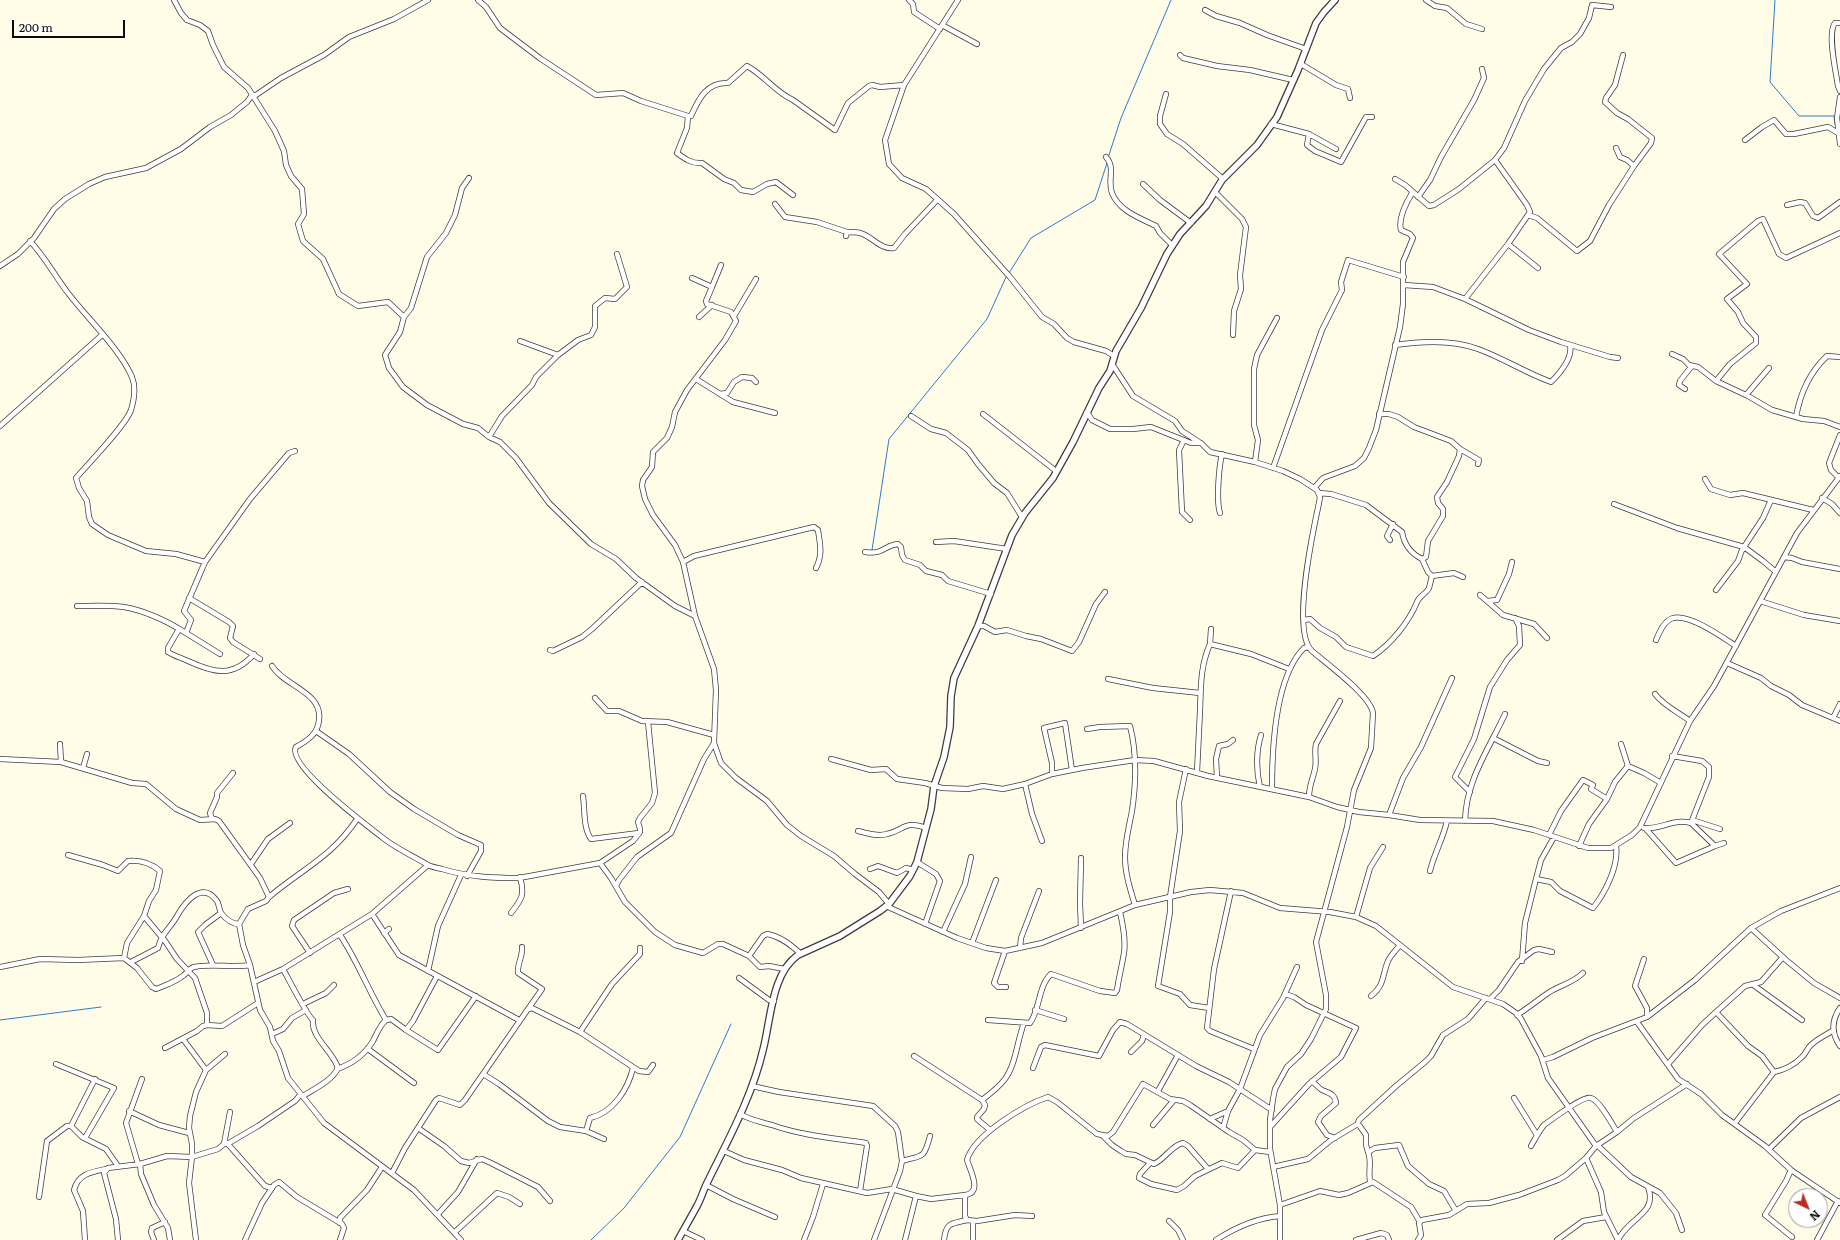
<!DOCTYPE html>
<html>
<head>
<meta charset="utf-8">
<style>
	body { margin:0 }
	#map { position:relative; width:1840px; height:1240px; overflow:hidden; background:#fffde7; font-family:Literata,serif }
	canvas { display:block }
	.north { position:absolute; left:1788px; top:1188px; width:40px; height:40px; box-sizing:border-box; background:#fff; border:1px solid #9d9d9d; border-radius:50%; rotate:137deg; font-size:11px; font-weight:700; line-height:16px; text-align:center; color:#0a0a0a }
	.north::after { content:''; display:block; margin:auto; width:14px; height:18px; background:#bc2d20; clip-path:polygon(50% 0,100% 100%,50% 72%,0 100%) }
	.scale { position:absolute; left:12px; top:20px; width:113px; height:18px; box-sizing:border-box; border:2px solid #0a0a0a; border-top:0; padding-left:5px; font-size:12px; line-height:14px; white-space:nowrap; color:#0a0a0a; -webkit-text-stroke:3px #fff; paint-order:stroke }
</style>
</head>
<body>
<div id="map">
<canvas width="1840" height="1240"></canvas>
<div class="north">N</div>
<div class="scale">200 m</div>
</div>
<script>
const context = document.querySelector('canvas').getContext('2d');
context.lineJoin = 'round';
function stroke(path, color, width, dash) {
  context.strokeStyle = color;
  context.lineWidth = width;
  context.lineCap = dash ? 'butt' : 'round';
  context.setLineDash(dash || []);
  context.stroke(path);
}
stroke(new Path2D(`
	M1775 0 1770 82 1799 116H1834L1835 124
	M1108 158 1121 118 1171 0
	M1009 273 1031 238 1095 200 1107 163
	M872 550 889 439 987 319 1007 275
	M0 1020 101 1007
	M591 1240 624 1208 680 1137 731 1024`), '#2f7ad0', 1);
const minor = new Path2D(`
	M174 0 181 13 187 20 200 25 208 31 213 45 224 67 248 88 275 131 284 151 286 165 291 176 302 189 304 214 298 224 303 241 323 259 339 294 358 306 388 302 404 317
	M478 0 486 7 500 28 541 59 596 95 623 93 641 101 688 116
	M909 0 913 4 914 12 940 29
	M958 0 904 85 885 140 889 164 902 178 926 189 954 214 1010 277 1042 317 1054 324 1067 338 1074 342 1106 351 1114 356
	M1426 0 1435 6 1447 8 1466 24 1482 29
	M1205 10 1216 16 1240 23 1267 35 1306 49
	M1840 23H1835C1827 33 1836 72 1838 86L1840 91
	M942 25 977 44
	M1180 55 1183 58 1217 66 1250 70 1293 80
	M1301 64 1336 85 1348 89 1350 98
	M1166 94 1160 116V124L1167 134 1183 144 1223 179
	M1840 97 1837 118 1840 144
	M1271 124 1309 134 1307 145 1315 151 1341 162 1366 117H1372
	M1309 134 1336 149
	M1745 140 1762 127 1774 120 1786 134H1794L1828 127 1838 133
	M1616 148 1620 157 1627 160 1634 166
	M1106 157C1116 168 1107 180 1112 193 1119 211 1140 218 1156 226L1160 233 1172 245
	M469 178 462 188 455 215 446 233 427 257 411 308 404 317 400 332 385 355 389 368 403 387 427 405 463 424 478 428 489 437 500 442 516 458 549 503 591 544 616 559 636 578 675 606 695 616 714 669 716 690 714 743 721 763 736 778 767 801 787 825 801 836 834 856 855 874 879 892 889 904
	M1395 179 1405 185 1429 206 1434 205 1459 189 1495 160 1504 148 1525 101 1544 69 1561 48 1572 42 1580 34 1589 18 1592 5 1611 7
	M1143 184 1160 200 1191 223
	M1215 192 1242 219 1246 227 1240 275 1241 289 1234 311 1233 335
	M793 195 776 182 767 184 753 192 741 190 734 183 724 179 702 163C692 164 685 159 677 153L687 128 688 116H691C699 98 707 82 728 83L747 66C764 75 775 92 793 100L835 130 848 103 869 86 872 85 880 87 904 85
	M1418 197 1430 180 1441 157 1474 100 1484 78 1482 69
	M775 204 785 217 817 222 847 232
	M1787 205 1800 202 1805 203 1813 216 1818 218 1840 202
	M1528 215 1537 218 1577 251 1590 241 1609 205 1634 166 1651 143 1652 138 1628 119 1617 113 1605 102 1606 98 1615 85 1623 55
	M846 236 847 232C851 232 856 232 860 233 872 236 880 250 894 248L905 234 937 200
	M30 241C45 257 55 276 68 293 87 318 120 349 132 377 136 387 134 400 131 410 126 425 88 464 76 478L79 488 87 501 89 517 92 524 108 535 146 551 176 554 205 562 250 499 289 453 295 451
	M1508 244 1538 268
	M0 266 18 254 34 238 54 209 65 199 89 184 105 177 146 168 181 149 210 127 231 115 247 102 252 95H256L281 78 324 55 349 37 394 19 428 0
	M692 278 712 287 706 301 707 304 731 312 736 321 725 340 687 390 675 412 672 427 667 438 653 452 652 467 643 480 642 486 645 499 653 515 675 545 683 562 695 616
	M1404 285 1433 287 1465 299 1529 330 1561 342 1610 357 1618 358
	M712 287 721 265
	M1465 299 1508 244 1530 212 1527 205 1495 160
	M734 316 756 279
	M699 317 712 305
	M520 341 558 355
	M1395 345C1422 341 1452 339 1478 349 1503 358 1526 373 1551 382 1560 373 1573 358 1570 345
	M1672 354 1683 359 1689 365 1698 367 1716 381 1748 396 1772 410 1803 419 1824 421 1840 427
	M1112 364 1133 396 1175 421 1182 431 1199 442
	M696 379 733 402 775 413
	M1716 381 1730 364 1756 343V337L1743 323 1738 312 1727 299 1747 284 1719 254 1758 221 1763 219 1779 254 1786 258 1840 233
	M1685 389 1679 385 1680 381 1691 367 1689 365
	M720 394 727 393 734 382 742 377 752 378 756 382
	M1746 395 1769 368
	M1087 412 1092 420 1110 429H1133L1151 427 1191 443H1201L1210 452 1255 462 1283 471 1300 479 1317 490 1320 497 1319 503C1313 531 1291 631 1312 651 1327 664 1370 695 1373 713L1371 748 1354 790 1347 827 1316 942 1326 995V1009L1311 1039 1301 1054 1287 1067 1275 1089 1273 1099 1270 1120V1149L1280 1205V1240
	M983 414 1056 471
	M1379 414H1389L1398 417 1414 427 1451 441 1460 449 1479 460 1478 464
	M911 416 931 429 946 433 968 450 978 464 994 483 1007 493 1022 517
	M1796 417C1800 394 1810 372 1827 356L1840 357
	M0 426 102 335
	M489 437 502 416 532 385 536 377 558 355 578 340 591 335 595 327V306L605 298 615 299 627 287 617 254
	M1184 440 1179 450 1182 512 1190 520
	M1460 449 1459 456 1447 482 1437 497 1438 503 1443 509V516L1428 541 1426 557 1422 559 1428 572 1432 576 1454 573 1463 577
	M1255 462 1258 440 1254 425V369L1257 355 1277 318
	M1273 468 1322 330 1342 290 1341 282 1348 260 1404 277
	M1838 477 1831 470 1829 463 1840 435
	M1705 479 1711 489 1730 495 1743 493 1813 510
	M1315 487 1323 478 1355 466 1364 458 1369 448 1376 430 1400 327 1403 304V262L1413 238 1410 234 1401 230C1398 219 1406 203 1412 193
	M1319 493 1331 494 1366 505 1402 532C1404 544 1410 553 1422 559
	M1822 498 1832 504 1840 513
	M1614 504 1677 528 1744 547 1763 561 1776 572
	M1220 513C1216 501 1219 466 1222 454
	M1390 540 1387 536 1393 524
	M936 542 954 541 1007 549
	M1744 547 1763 518 1771 500
	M865 552C884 555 884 545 898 544L901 547 902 555 905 560 920 565 926 571 942 575 948 581 991 594
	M1784 557 1792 558 1802 562 1840 569
	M683 562 694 556 814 527 818 530C820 544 823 555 816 568
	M1716 590 1738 561 1742 550 1745 548
	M1480 595 1487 601 1497 600 1509 574 1512 562
	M189 598 229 622 233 626 230 638 233 642 260 659
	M1487 601 1503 615 1534 624 1547 638
	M1760 601 1804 615 1840 621
	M77 606C92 606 109 605 124 607 146 611 167 621 186 633L191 620 184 611 205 562
	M1304 620 1310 619 1320 628 1336 637 1346 647 1373 656C1391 644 1409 622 1417 602 1419 596 1427 593 1429 588 1430 584 1431 580 1432 576
	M978 626H984L995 632 1007 630 1026 636 1041 639 1072 651 1079 642 1096 604 1105 592
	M179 629 168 648V652C174 656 182 658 188 661 214 673 233 678 254 654
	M1211 629 1210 644 1251 654 1289 669
	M186 633 220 654
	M1656 640C1660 631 1664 621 1673 618 1690 614 1722 637 1736 646
	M550 650 553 651 582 637 592 629 642 582
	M1727 663 1761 678 1771 686 1789 695 1802 705 1840 721
	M272 666C284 686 323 692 319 720 318 734 307 741 296 747 286 765 369 827 383 838 397 849 413 856 428 865 432 867 437 868 442 869 468 877 493 878 519 878L600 863 611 878 625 902 655 932 675 945 703 953 718 944H723L749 956 760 967 769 966 784 969
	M1108 679 1153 688 1200 693
	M1655 694C1664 706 1678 712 1690 721
	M595 698 607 711H619L642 721 667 722 714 735
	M1833 718 1840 704
	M1087 729 1100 727 1130 726C1137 753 1136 784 1132 811 1129 827 1125 841 1125 857 1125 873 1130 889 1135 905
	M316 731 349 754 390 792 414 809 458 835 481 845V851L467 876
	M1493 738 1538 761 1547 763
	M60 744 61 762 132 783 146 784 176 809 200 820 215 819 219 821 260 878 269 897 266 901 248 909 239 924 243 945 250 965
	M1672 756 1702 761 1709 767V777L1691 823 1715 846 1724 843
	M0 759 61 762
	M831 759 871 770 886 769 897 779 925 783 942 788 968 789 983 786 1003 789 1025 784 1052 774 1082 768 1135 760 1154 761 1208 776 1309 797 1337 807 1359 812 1389 815 1420 820 1493 821 1534 830 1588 848H1611L1632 835 1640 827 1690 721 1714 686 1797 533 1840 476
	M1628 766 1644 773 1661 783
	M83 768 87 754
	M1186 769 1179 802 1180 831 1170 897V912L1158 986 1180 994 1190 1005 1209 1008
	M1197 772C1198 752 1199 731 1200 711 1201 687 1200 667 1210 644
	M1052 774V763L1044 728 1065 723 1072 770
	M1217 777 1216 759 1219 746 1228 744 1233 740
	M1025 784 1032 814 1042 841
	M1260 787C1256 771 1256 751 1261 735
	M1272 789C1272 749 1275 677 1304 648L1308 647
	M1470 792 1455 777 1474 739 1490 687 1507 660 1520 645 1519 626 1515 618
	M583 796C585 809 583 828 591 839L639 833
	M1309 797C1309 785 1313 779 1315 769 1317 760 1314 753 1316 744L1340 701
	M1389 815 1403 778 1421 747 1452 678
	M212 819 210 813 217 797V793L233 773
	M1465 821C1466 780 1489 749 1505 714
	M1644 828C1660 830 1674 818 1691 823L1695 821 1720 829
	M1646 829 1676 863 1715 846
	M858 831C867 833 877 837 887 834 905 830 904 820 926 828
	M1549 835 1561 811 1583 780 1593 785 1591 789 1607 799
	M1554 837 1541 860 1536 879 1551 882 1560 891 1593 908C1605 893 1619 866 1616 846
	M1579 846 1589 824 1607 799 1615 782 1628 766 1621 744
	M68 855 103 865 118 871 128 861C140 860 151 863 160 871L156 890 149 901 144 916 127 943 124 958
	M917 862 936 874 940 881 925 924
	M600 863 633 841 640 832V829L638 822 640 818 652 803 655 793 648 722
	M251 864 268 839 290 823
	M870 869 878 866 897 873 906 868 913 870
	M1430 871C1434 854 1443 839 1447 821
	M616 886 619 880 637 857 671 833 704 759 714 743
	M1231 891 1214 969 1207 1028 1210 1031 1254 1049
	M269 897C302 869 332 857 357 819
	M886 906 957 938 986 948 1005 951 1042 943 1135 905 1191 892 1210 890 1243 893 1280 908 1330 912 1356 917 1376 926 1453 987 1503 1004 1516 1013 1521 1019 1541 1056 1548 1078 1596 1146
	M511 913C522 899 525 895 520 877
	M372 914 399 955 519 1020
	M144 916 165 941 177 959 195 978 207 1013V1025
	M1356 917 1370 868 1383 847
	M1081 928 1080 903 1081 858
	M1751 928 1786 960 1814 983 1840 998
	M943 932 965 884 971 857
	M384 933 389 929
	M340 935C358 962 369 992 386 1020
	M972 943 996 880
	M522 947C523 956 517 964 518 973L542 989 528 1009
	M1020 948 1021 938 1039 891
	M1005 951 994 983 998 987H1006
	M310 953 292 926 294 920 334 893 348 889
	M749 956 763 936 767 934C780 936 791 945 801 954
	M1644 959 1635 986 1647 1008V1017
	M1522 961 1525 923 1536 879
	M131 962 158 948C162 932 170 929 177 916 185 902 202 880 217 901 219 904 219 909 221 913 225 918 232 924 239 924
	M213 965 198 932 205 925 221 913
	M0 967 40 959 78 960 124 958 137 968 152 987 156 989C166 985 176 982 184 975 188 972 189 968 194 967 212 963 232 968 250 965L260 1010 270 1027 273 1041 279 1051 288 1078 324 1123 414 1190 461 1240
	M283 969C288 978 308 1017 313 1020 311 1038 333 1051 338 1068 332 1081 314 1089 303 1096
	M428 971 438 926 461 875
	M739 978 769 1000 774 1001
	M254 982 283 969 372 914 428 865
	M1752 984 1802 1020
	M1371 996C1385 985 1382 975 1388 961 1390 956 1396 950 1400 945
	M1490 999 1499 990 1518 962 1534 950 1539 949 1552 952
	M303 1004 326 993 334 985
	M1840 1008C1831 1021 1831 1033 1840 1046
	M1035 1010 1064 1019
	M1517 1015C1528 1008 1538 1000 1548 993 1560 985 1573 983 1583 973
	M988 1020 1030 1023C1040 1010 1038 986 1051 974L1100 991 1115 993 1117 990C1119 977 1122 965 1124 953 1126 940 1123 925 1120 912
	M1637 1022 1678 1079 1701 1094 1722 1115 1765 1146 1791 1170 1840 1203
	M406 1030 438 1050 476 996
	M580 1032 612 984 640 954V948
	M272 1034 283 1029 292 1018 306 1010
	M183 1039 206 1070
	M165 1048 197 1031 203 1026 207 1025 222 1026 258 1003
	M368 1049 414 1083
	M1131 1052 1142 1041 1144 1035
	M914 1056 982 1100 985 1105 984 1109 977 1117V1119L990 1130
	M1543 1060 1553 1057 1592 1038 1647 1017 1695 980 1751 928 1781 911 1840 888
	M56 1064 114 1088 85 1138
	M1668 1064 1702 1025 1716 1012
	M1033 1068 1041 1047 1045 1045 1099 1056 1113 1030 1120 1022 1127 1024 1196 1066 1229 1082 1272 1110
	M337 1069C352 1064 365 1054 373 1041 377 1033 380 1025 386 1020L391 1019 406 1030 413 1021 437 976
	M1774 1072C1784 1070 1795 1064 1802 1057 1806 1054 1807 1048 1811 1045 1817 1039 1826 1035 1832 1031
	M483 1074 499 1084 548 1121 560 1127 586 1131 604 1139
	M1312 1081C1315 1084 1319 1088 1322 1090 1329 1093 1335 1094 1336 1103L1321 1116 1318 1122 1327 1135 1335 1138
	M752 1086 779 1092 873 1106 895 1126 898 1132 902 1161 900 1171 874 1240
	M1158 1091 1178 1055
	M1514 1098 1537 1135
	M982 1100C990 1094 999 1087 1005 1079 1016 1064 1017 1041 1024 1023
	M129 1111 159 1125 189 1133
	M740 1114C750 1120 761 1122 772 1125 803 1136 834 1138 866 1143L867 1146 860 1191
	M1210 1119 1228 1111
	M1735 1123 1774 1072 1762 1056 1748 1046 1716 1012 1745 986 1761 982 1783 957
	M1153 1125 1174 1100
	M1357 1125 1359 1120 1396 1086 1425 1062 1431 1056 1443 1035 1468 1019 1486 998
	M71 1126 95 1079
	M1270 1127 1309 1084 1341 1057 1356 1028 1306 1005 1294 997 1285 994
	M418 1128 444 1146 461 1161 469 1163 482 1159 491 1163 538 1187 550 1201
	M1223 1128 1228 1111 1240 1089 1260 1035 1283 998 1297 967
	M586 1131 590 1118C613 1113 628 1089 633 1068
	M1103 1136 1112 1145 1121 1151 1126 1154 1135 1155 1154 1164C1165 1159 1172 1145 1183 1143L1188 1146 1208 1169
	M227 1143 265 1186 272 1188
	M224 1144 230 1112
	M1597 1145 1631 1177 1660 1193 1676 1213 1682 1230
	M1531 1146C1535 1139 1539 1131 1544 1125 1551 1120 1584 1095 1591 1098 1600 1101 1612 1124 1617 1132
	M1769 1149 1801 1118 1840 1097
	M724 1151 744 1160 782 1170 801 1178 867 1193 892 1189 916 1196 931 1199 965 1195V1216L967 1220 977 1221 1015 1215 1032 1216
	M1586 1158 1601 1192 1604 1212 1618 1240
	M902 1161C923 1155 924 1159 930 1136
	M1150 1163 1140 1174 1139 1178 1151 1184 1177 1190 1184 1186 1195 1176 1222 1163 1238 1168 1255 1150
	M138 1164 126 1123 142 1079
	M140 1164 141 1174 154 1205 168 1228 170 1240
	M1273 1167 1308 1159 1331 1140 1356 1125H1359L1366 1135V1145L1368 1152
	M1791 1170 1786 1181 1765 1215 1792 1237
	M392 1173 405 1148 436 1100 439 1098 460 1105 465 1100 528 1009 532 1008 580 1032 639 1071 648 1072 653 1065
	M1373 1182 1370 1181C1368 1171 1372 1161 1368 1152L1375 1148 1399 1145 1408 1166 1429 1184 1444 1191 1456 1211
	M706 1185 733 1199 775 1217
	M965 1195C983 1193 970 1170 967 1160 974 1135 1024 1105 1048 1097L1057 1102 1097 1134 1108 1136 1113 1132 1143 1084 1170 1099 1183 1101 1190 1105 1229 1132 1243 1140 1255 1150 1270 1152
	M39 1197 47 1141 67 1126H71L82 1137 106 1149 118 1166
	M1280 1205 1320 1191 1339 1195 1348 1193 1373 1182 1411 1207 1420 1222
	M438 1214 458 1192 477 1159
	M1169 1221 1178 1230 1183 1240
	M340 1223V1218L367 1190 382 1167
	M683 1231 702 1240
	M455 1232 497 1193 509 1197 520 1204
	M85 1240 83 1211 74 1190C78 1174 91 1172 106 1169
	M118 1240 116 1219 104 1173 108 1168 140 1164 167 1156 192 1157 218 1149 224 1144 229 1143 258 1126 295 1101 301 1094
	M154 1240 151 1232 152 1228 165 1222
	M196 1240 189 1183 192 1157V1144L189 1128 190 1116 196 1092 206 1070 225 1054
	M245 1240 262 1203 274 1185 279 1182 297 1197 342 1224 344 1228 340 1240
	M804 1240 813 1217 823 1184
	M905 1240 916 1196
	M944 1240C946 1222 951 1224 967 1220
	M973 1240V1221
	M1216 1240C1236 1227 1256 1218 1280 1216
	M1356 1240 1381 1233 1387 1235 1389 1240
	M1418 1240 1421 1235 1419 1223 1422 1220 1449 1215 1467 1204 1489 1203 1519 1195 1558 1180 1565 1176 1586 1158 1596 1146 1617 1132 1634 1118 1687 1084
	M1557 1240 1583 1221 1606 1217
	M1618 1240C1629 1217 1658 1214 1648 1187
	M1817 1240 1838 1201`);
const tertiary = new Path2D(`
	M678 1240C684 1229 691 1217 697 1206 701 1199 703 1191 707 1183 728 1140 752 1097 763 1050 771 1020 771 974 798 955L840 936 880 911 889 904 910 876 917 862 926 828 931 809 934 786 944 757 950 727 951 696 954 678 978 626 1012 535 1025 513 1053 478 1073 442 1099 388 1110 371 1116 351 1141 308 1167 254 1180 234 1206 206 1222 180 1257 145 1277 117 1298 70 1316 23 1324 12 1335 0`);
stroke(minor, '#3d3d3d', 6);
stroke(tertiary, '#3d3d3d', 8);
stroke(minor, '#fff', 4.5);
stroke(tertiary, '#fff', 5.5);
</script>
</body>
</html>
